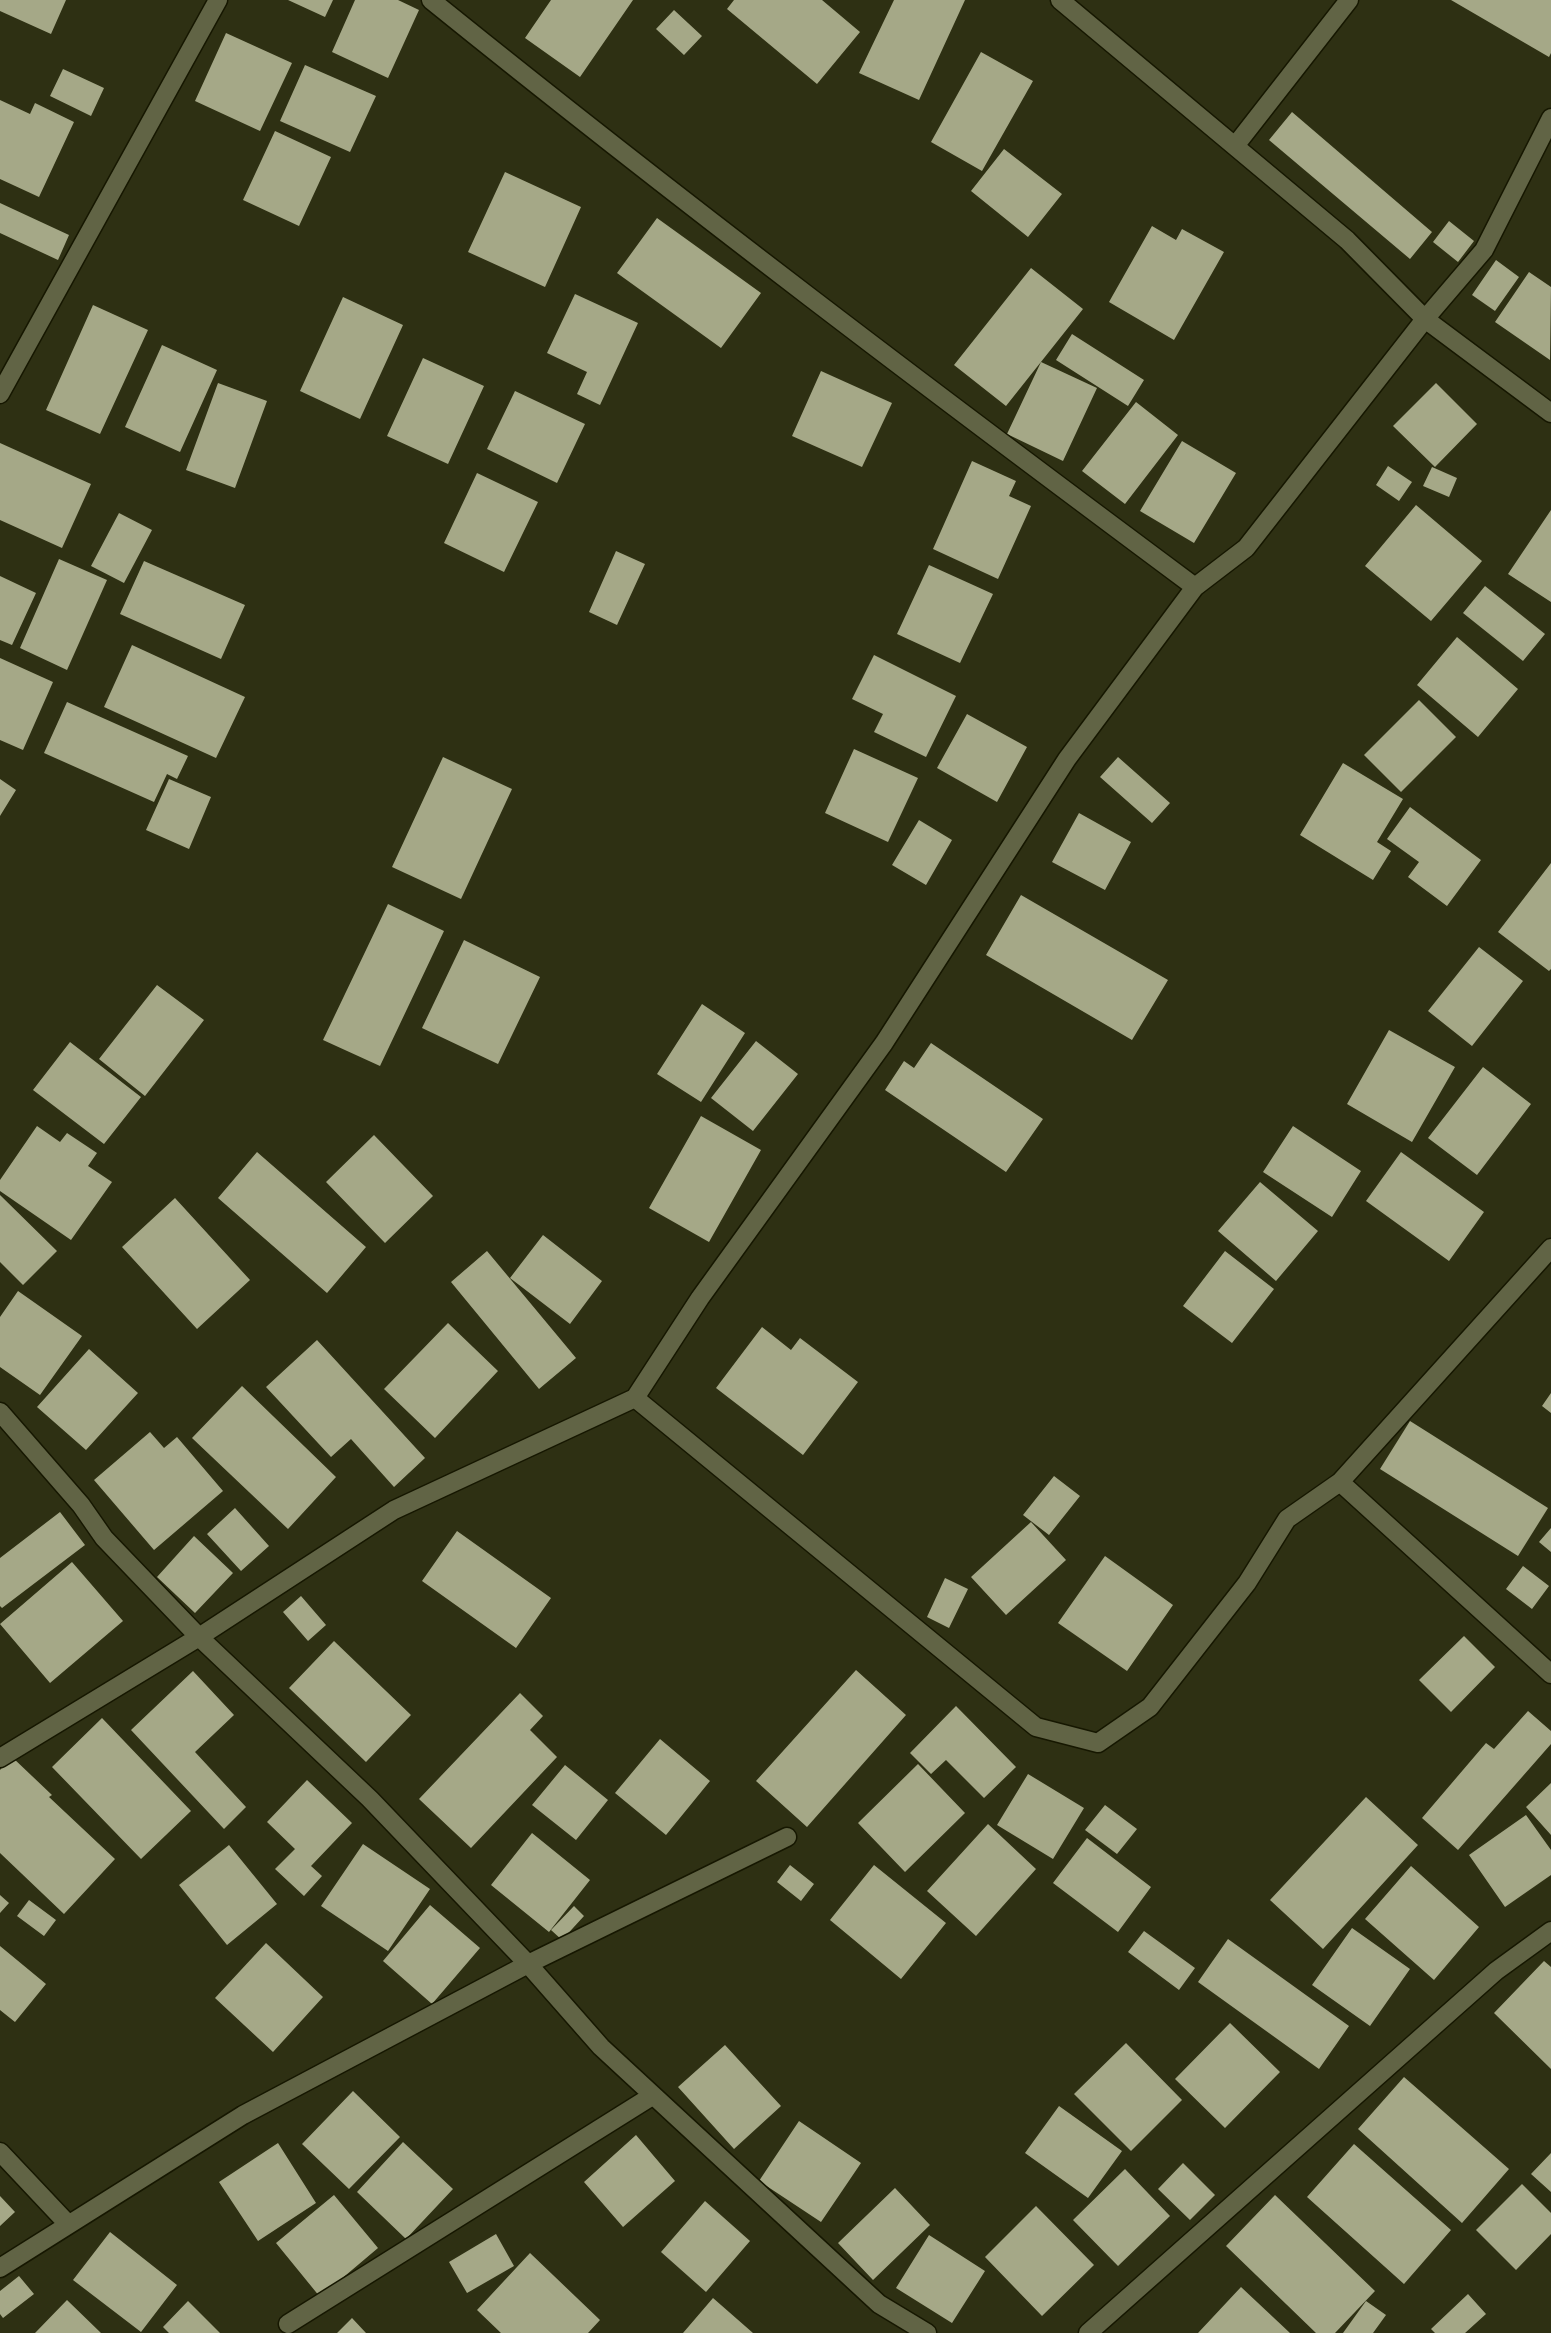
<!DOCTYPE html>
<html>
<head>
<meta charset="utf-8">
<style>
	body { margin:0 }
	canvas { display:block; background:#2e3013 }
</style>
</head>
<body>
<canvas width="1551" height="2333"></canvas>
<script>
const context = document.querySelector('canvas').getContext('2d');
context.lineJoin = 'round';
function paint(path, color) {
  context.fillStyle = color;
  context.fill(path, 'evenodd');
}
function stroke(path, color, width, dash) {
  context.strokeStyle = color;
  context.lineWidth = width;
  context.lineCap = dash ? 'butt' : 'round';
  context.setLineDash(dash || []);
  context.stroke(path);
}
paint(new Path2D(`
	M0 0H66L51 34 0 11Z
	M288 0H333L325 17Z
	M355 0H398L419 10 388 78 332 52Z
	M551 0H633L580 77 525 38Z
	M734 0H822L860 32 817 84 727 9Z
	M894 0H965L919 100 859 73Z
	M1451 0H1551V53L1549 57Z
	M674 10 702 36 684 55 656 29Z
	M226 33 292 63 260 131 195 101Z
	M981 52 1033 81 982 171 931 142Z
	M305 65 376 96 350 152 280 121Z
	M63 69 104 88 91 116 50 96Z
	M0 100 30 114 35 103 74 122 39 197 0 179Z
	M1292 112 1432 232 1410 259 1269 140Z
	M275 131 331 157 299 226 243 200Z
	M1004 149 1062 194 1028 237 971 191Z
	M505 172 581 207 545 287 468 252Z
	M0 203 69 235 58 260 0 233Z
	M657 218 761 293 721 348 617 273Z
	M1449 221 1474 241 1458 262 1433 242Z
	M1152 226 1176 240 1182 229 1224 252 1174 340 1109 302Z
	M1496 260 1519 277 1495 311 1472 295Z
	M1031 268 1083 309 1006 406 954 365Z
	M1529 272 1551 287 1550 360 1495 322Z
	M575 294 638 323 600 405 577 394 587 372 547 353Z
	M343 297 403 325 360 419 300 391Z
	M93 305 148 330 100 434 46 410Z
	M1072 334 1144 380 1128 406 1056 360Z
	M162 345 217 370 180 452 125 427Z
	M423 358 484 386 448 464 387 436Z
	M1041 362 1097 388 1063 461 1007 434Z
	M821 371 892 403 862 467 792 436Z
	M218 383 267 401 235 488 186 470Z
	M1436 383 1477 424 1435 467 1393 426Z
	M515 391 585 424 557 483 487 449Z
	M1136 402 1178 435 1125 504 1082 471Z
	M1182 441 1236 473 1194 543 1140 511Z
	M0 443 91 484 62 548 0 520Z
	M972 461 1016 481 1009 496 1031 506 998 579 933 549Z
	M1388 466 1412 482 1399 501 1376 485Z
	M1432 467 1457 478 1449 497 1423 486Z
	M477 473 538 502 504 572 444 543Z
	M1416 505 1482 561 1431 621 1365 566Z
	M1551 510V602L1508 574Z
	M119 513 152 530 124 583 91 566Z
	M616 551 645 564 617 625 589 612Z
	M59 559 107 580 67 670 20 648Z
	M144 561 245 605 221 659 120 614Z
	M929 565 993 594 960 663 897 634Z
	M0 576 36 593 12 645 0 640Z
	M1485 586 1545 634 1523 661 1463 613Z
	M1457 637 1518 689 1478 737 1417 685Z
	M132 645 245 697 216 758 104 707Z
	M874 655 956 696 926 757 874 732 883 714 852 699Z
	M0 658 53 682 23 750 0 740Z
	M1419 700 1456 737 1401 792 1364 755Z
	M67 702 188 756 177 779 167 774 154 802 44 753Z
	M967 714 1027 747 997 802 937 768Z
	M854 749 918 778 888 842 825 813Z
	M443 757 512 789 461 899 392 867Z
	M1118 757 1170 803 1152 823 1100 777Z
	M1343 763 1403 799 1377 842 1391 851 1373 880 1300 835Z
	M0 779 16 790 0 816Z
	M169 779 211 797 189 849 146 830Z
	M1410 807 1481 860 1447 906 1408 877 1419 862 1387 839Z
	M1079 813 1131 842 1105 890 1052 862Z
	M919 820 952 840 926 885 892 865Z
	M1551 863V969L1549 971 1498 932Z
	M1021 895 1168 980 1132 1040 986 955Z
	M388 904 444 931 380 1066 323 1040Z
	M464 940 540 977 498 1064 422 1028Z
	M1479 947 1523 981 1472 1046 1428 1011Z
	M157 985 204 1020 145 1096 99 1059Z
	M702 1004 745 1033 701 1102 657 1074Z
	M1389 1030 1455 1067 1412 1142 1347 1104Z
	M756 1041 798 1074 753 1131 711 1098Z
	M70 1042 141 1097 104 1144 33 1090Z
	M931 1043 1043 1119 1006 1172 885 1090 904 1061 914 1068Z
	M1483 1067 1531 1104 1477 1175 1428 1138Z
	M701 1116 761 1150 709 1242 649 1208Z
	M37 1126 60 1142 67 1133 97 1153 88 1166 112 1182 71 1240 0 1191V1180Z
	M1293 1126 1361 1171 1332 1217 1263 1172Z
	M374 1135 433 1196 385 1243 326 1182Z
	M257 1152 366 1247 327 1293 218 1198Z
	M1401 1152 1484 1212 1449 1261 1366 1201Z
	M1260 1182 1318 1231 1276 1281 1218 1231Z
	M0 1195 57 1251 23 1285 0 1262Z
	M175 1198 250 1280 197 1329 122 1247Z
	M543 1235 602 1281 570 1324 510 1278Z
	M487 1251 576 1358 539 1389 451 1282Z
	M1225 1251 1274 1289 1232 1343 1183 1306Z
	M18 1291 82 1336 40 1395 0 1367V1317Z
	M448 1323 498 1371 435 1438 384 1389Z
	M762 1327 791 1350 800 1338 858 1382 803 1455 716 1388Z
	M317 1340 425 1458 394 1487 351 1439 331 1457 266 1387Z
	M89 1349 138 1393 86 1450 37 1407Z
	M242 1386 336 1477 288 1529 192 1438Z
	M1551 1393V1413L1542 1406Z
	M1410 1421 1548 1508 1518 1556 1380 1469Z
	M150 1432 164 1448 177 1437 223 1491 154 1550 94 1480Z
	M1054 1476 1080 1496 1049 1535 1023 1515Z
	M235 1508 269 1546 241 1571 207 1534Z
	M60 1512 85 1545 2 1608 0 1606V1558Z
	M1031 1522 1066 1560 1006 1615 971 1577Z
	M1551 1528V1552L1539 1542Z
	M457 1531 551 1598 516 1648 422 1581Z
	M194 1536 233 1573 195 1613 157 1577Z
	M1105 1556 1173 1605 1127 1671 1058 1623Z
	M72 1562 123 1621 50 1683 0 1624Z
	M1523 1566 1549 1586 1532 1609 1506 1589Z
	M945 1578 968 1589 949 1628 927 1617Z
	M301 1596 326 1625 308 1641 283 1612Z
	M1464 1636 1495 1667 1451 1712 1419 1680Z
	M334 1641 411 1715 366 1762 289 1688Z
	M856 1670 906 1715 807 1827 756 1781Z
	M193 1671 234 1715 195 1752 246 1807 224 1829 131 1730Z
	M520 1693 543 1716 530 1730 557 1757 471 1848 419 1799Z
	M956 1706 1016 1767 984 1798 946 1760 931 1774 910 1753Z
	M1528 1711 1551 1731V1744L1458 1850 1422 1818 1486 1743 1494 1749Z
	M102 1718 191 1811 141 1859 52 1767Z
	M660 1739 710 1781 666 1835 615 1793Z
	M12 1757 52 1795 49 1797 115 1859 64 1914 0 1853V1770Z
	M918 1764 965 1813 905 1872 858 1823Z
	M565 1765 608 1800 576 1840 532 1805Z
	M1028 1774 1084 1808 1053 1859 997 1825Z
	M307 1780 352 1823 311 1866 322 1876 304 1896 275 1869 295 1849 267 1822Z
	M1551 1783V1835L1526 1807Z
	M1366 1797 1418 1845 1323 1949 1270 1900Z
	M1105 1805 1137 1829 1117 1854 1085 1830Z
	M1526 1815 1551 1850V1875L1505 1907 1469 1855Z
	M988 1824 1036 1869 976 1936 927 1891Z
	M532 1833 590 1880 549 1932 491 1885Z
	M1087 1838 1151 1887 1118 1932 1053 1883Z
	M363 1844 430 1889 388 1951 321 1906Z
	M229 1845 277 1904 227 1945 179 1885Z
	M790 1865 814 1884 801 1901 777 1882Z
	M874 1865 946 1923 901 1979 830 1920Z
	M1411 1866 1479 1927 1434 1980 1365 1919Z
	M0 1895 9 1903 0 1913Z
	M29 1900 56 1920 44 1936 17 1916Z
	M430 1905 480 1948 432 2004 383 1961Z
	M574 1906 584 1916 562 1940 551 1930Z
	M1352 1928 1410 1969 1370 2026 1312 1985Z
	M1144 1931 1195 1968 1179 1990 1128 1952Z
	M1228 1939 1349 2026 1319 2069 1198 1982Z
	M266 1943 323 1997 273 2052 215 1998Z
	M0 1946 46 1984 15 2022 0 2010Z
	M1544 1961 1551 1967V2069L1494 2013Z
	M1230 2023 1280 2072 1225 2128 1175 2079Z
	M1126 2043 1182 2100 1131 2151 1074 2094Z
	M725 2045 781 2106 734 2149 678 2087Z
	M1404 2077 1509 2169 1462 2223 1358 2129Z
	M353 2091 400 2137 349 2189 302 2144Z
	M1059 2106 1122 2151 1088 2198 1025 2153Z
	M799 2121 861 2163 821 2222 759 2181Z
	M636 2135 675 2181 623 2227 584 2182Z
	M403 2142 453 2189 406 2239 357 2192Z
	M278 2143 316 2203 258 2241 219 2182Z
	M1354 2144 1451 2230 1404 2284 1307 2197Z
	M1551 2153V2192L1531 2174Z
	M1183 2163 1215 2195 1190 2220 1158 2189Z
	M1125 2169 1170 2216 1118 2266 1073 2220Z
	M1522 2184 1551 2213V2234L1516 2270 1476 2230Z
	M895 2188 930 2225 873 2280 838 2243Z
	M334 2195 378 2248 320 2297 276 2243Z
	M1275 2195 1375 2291 1335 2333H1316L1226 2246Z
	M0 2196 15 2212 0 2226Z
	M705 2201 750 2241 706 2292 661 2252Z
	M1036 2206 1094 2265 1042 2316 985 2257Z
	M110 2232 177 2285 141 2332 73 2280Z
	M496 2234 514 2266 467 2293 449 2262Z
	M929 2235 985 2271 952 2323 896 2288Z
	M530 2253 600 2320 588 2333H501L477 2310Z
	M19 2276 34 2294 3 2318 0 2314V2291Z
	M1241 2287 1290 2333H1198Z
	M1468 2294 1486 2314 1465 2333H1435L1431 2329Z
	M713 2298 753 2333H683Z
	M67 2300 101 2333H35Z
	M188 2301 220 2333H169L163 2327Z
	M1366 2301 1386 2315 1373 2333H1343Z
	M352 2318 366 2333H337Z`), '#a5a887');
const minor = new Path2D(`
	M431 0C681 202 937 395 1195 587
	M1060 0 1347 240 1425 319 1551 413
	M1235 146 1349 0
	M0 394 218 0
	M635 1398 1036 1727 1098 1743 1150 1707 1247 1583 1287 1519 1340 1482 1551 1248
	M0 1412 81 1505 104 1538 199 1637 370 1799 528 1964 601 2047 879 2304 927 2333
	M1340 1482 1551 1674
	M0 1758 199 1637 394 1510 635 1398 700 1298 884 1043 1067 759 1195 587 1246 548 1425 319 1484 250 1551 118
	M0 2152 67 2223
	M0 2268 243 2115 528 1964 787 1837
	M288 2324 652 2096
	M1088 2333 1496 1971 1551 1931`);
stroke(minor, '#161700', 21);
stroke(minor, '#616445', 18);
</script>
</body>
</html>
